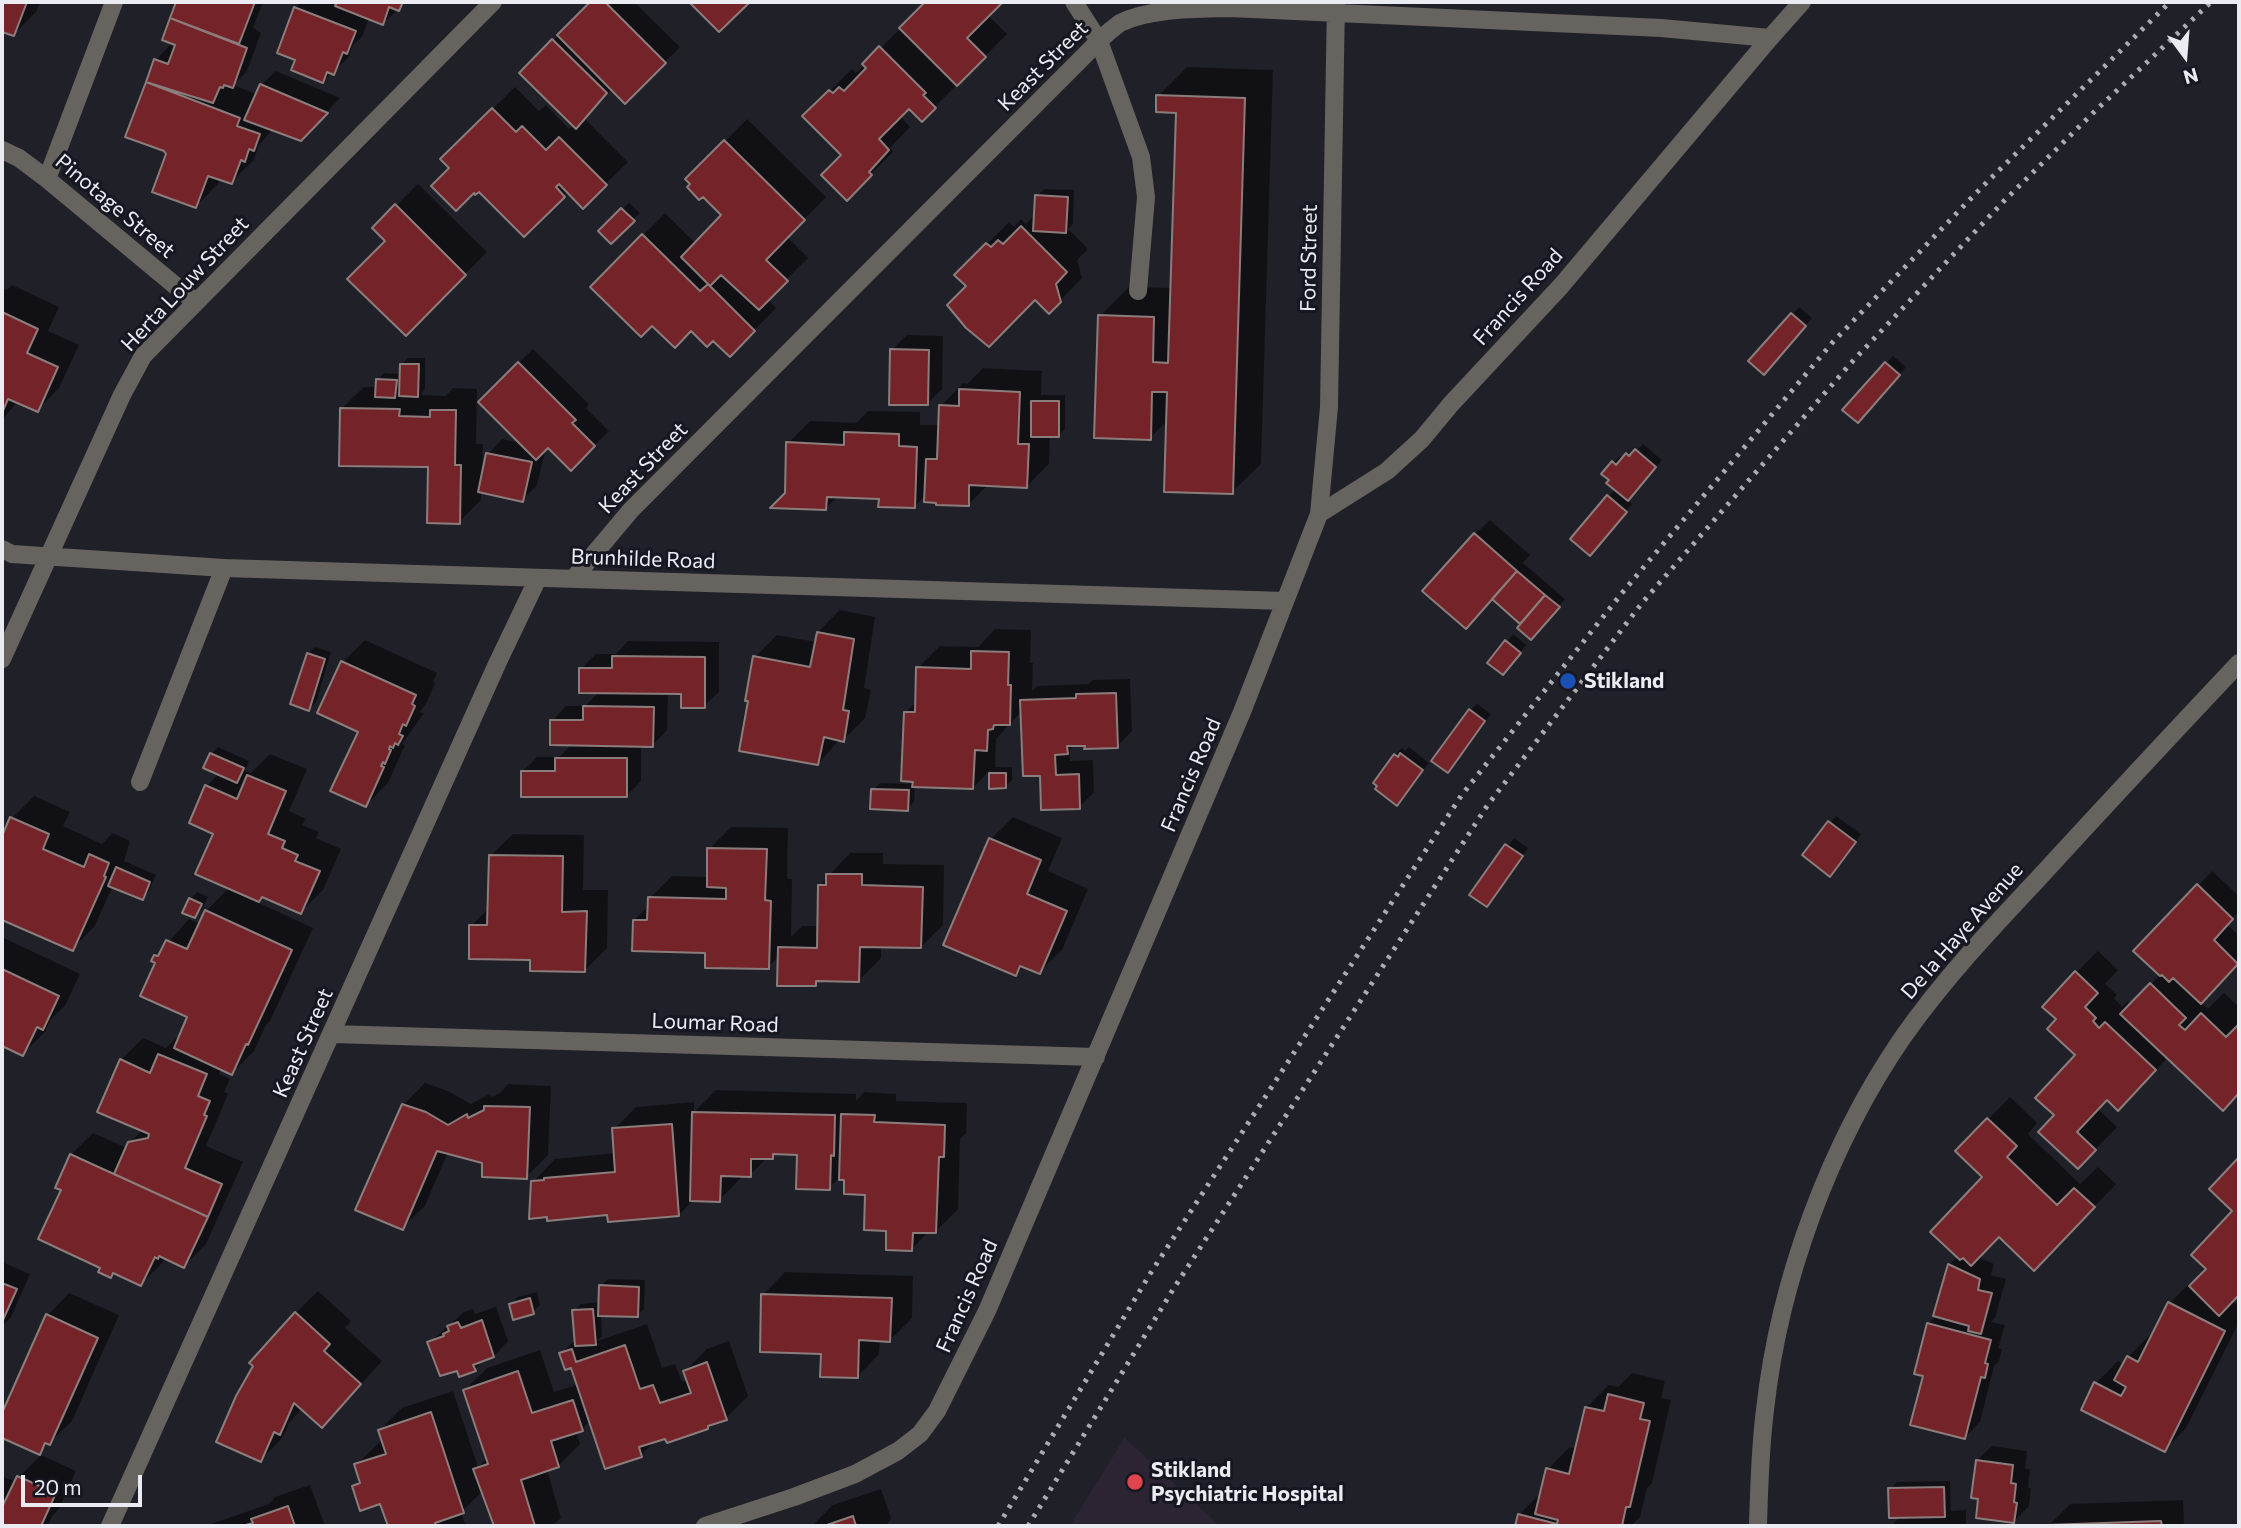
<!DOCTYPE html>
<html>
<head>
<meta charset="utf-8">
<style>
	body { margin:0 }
	#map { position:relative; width:2241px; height:1528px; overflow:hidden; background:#202029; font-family:Commissioner,sans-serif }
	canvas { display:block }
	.frame { position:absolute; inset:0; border:4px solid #ebecf2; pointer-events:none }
	.north { position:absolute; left:2150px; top:21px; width:70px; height:70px; -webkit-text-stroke:5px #161720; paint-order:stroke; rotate:164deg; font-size:19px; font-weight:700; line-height:28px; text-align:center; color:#ebecf2 }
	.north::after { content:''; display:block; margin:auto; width:24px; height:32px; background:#ebecf2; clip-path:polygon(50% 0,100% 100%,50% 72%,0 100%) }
	.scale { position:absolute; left:21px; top:1475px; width:121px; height:32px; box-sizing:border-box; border:4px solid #ebecf2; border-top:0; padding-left:9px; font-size:21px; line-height:24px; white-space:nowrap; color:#ebecf2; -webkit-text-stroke:5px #161720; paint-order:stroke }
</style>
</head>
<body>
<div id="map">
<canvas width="2241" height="1528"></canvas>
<div class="frame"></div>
<div class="north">N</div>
<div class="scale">20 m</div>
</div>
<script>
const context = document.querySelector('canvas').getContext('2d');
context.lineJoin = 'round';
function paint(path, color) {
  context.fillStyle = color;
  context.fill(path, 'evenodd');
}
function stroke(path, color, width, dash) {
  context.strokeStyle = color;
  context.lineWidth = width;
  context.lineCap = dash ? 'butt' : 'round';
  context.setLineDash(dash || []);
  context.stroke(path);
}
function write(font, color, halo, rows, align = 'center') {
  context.font = font + ' Commissioner,sans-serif';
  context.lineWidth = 6;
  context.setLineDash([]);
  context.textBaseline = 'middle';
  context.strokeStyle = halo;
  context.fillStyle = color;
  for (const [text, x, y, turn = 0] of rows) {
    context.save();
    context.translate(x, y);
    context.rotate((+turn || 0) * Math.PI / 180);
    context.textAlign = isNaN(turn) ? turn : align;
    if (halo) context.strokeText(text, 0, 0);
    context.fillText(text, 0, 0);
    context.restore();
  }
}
paint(new Path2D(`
	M1125 1437V1438L1220 1526H1070Z`), '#2d2433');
paint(new Path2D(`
	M2 2H40L36 12 14 34 2 30Z
	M178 2H263L253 28 261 33 247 71 233 85 257 94 261 85 276 71 340 98 316 124 273 129 259 145 254 160 231 182 220 178 218 184 196 206 165 149 128 136 156 60 170 45 176 47 177 43 164 39Z
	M301 2H333L338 4V2H406L383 23 369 18 362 37 353 45 348 58 323 81 297 59 295 8Z
	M593 2H634L680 47 625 102 612 89 584 118 628 162 583 206 568 191 524 235 479 189 451 168 442 159 515 87 539 111 546 105 569 129 574 125 553 41Z
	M927 2H1001L988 15 1007 34 922 120 909 107 900 116 910 127 890 148 893 152 847 198 844 155 805 116 852 69 856 73Z
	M1187 67 1273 70 1261 464 1232 492 1168 420 1150 438 1100 316 1129 287 1172 288 1177 111 1158 96Z
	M747 119 826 197 787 237 808 258 767 299 776 308 730 355 713 338 691 329 652 324 592 287 665 213 696 244 724 215 688 179Z
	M418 184 487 252 406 334 387 241 374 228Z
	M1044 189 1074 190 1073 224 1068 229 1088 249 1077 260 1082 278 1049 312 1035 298 968 286 987 244 1009 222 1014 227 1021 219 1026 224 1036 213 1037 196Z
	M629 203 640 213 611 241 601 231Z
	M12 285 59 307 48 331 79 345 59 388 37 410 18 401 2 420V288L7 290Z
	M1799 307 1812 318 1771 365 1751 361Z
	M907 335 943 336 942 389 927 404 892 350Z
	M533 349 589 404 586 408 609 431 571 468 548 446 546 448 537 485 522 500 481 491V500L459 522 430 465 341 409 364 387H377V380L384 373 401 374V365L408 358H425V388L421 395 446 396 453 388 477 389 476 444H483L482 471H484L488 454 502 439 522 443 480 402Z
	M1893 356 1906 367 1865 414 1886 363Z
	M983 368 1042 371 1041 395H1065V429L1058 436H1050L1049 464 1027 486 989 484 968 505 926 495 915 506 880 497 838 496 826 508 786 494 788 443 810 421 856 423 868 411 920 412V425H940L941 406 963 383 967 384Z
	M1643 444 1662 460 1627 500 1632 504 1597 547 1608 497 1616 489 1613 463 1620 456 1624 459 1634 447 1637 450Z
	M1490 520 1530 555 1523 563 1565 599 1538 631 1522 623 1493 597 1475 534Z
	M840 610 875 617 864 688 871 690 865 718 843 740 840 739 818 764 755 657 777 635 816 642 818 632Z
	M995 629 1031 630 1030 663H1033L1032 691 1037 686 1088 684 1093 680 1130 679 1132 731 1117 746 1075 744 1070 750V761L1093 760 1094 792 1079 807 1042 774 1023 710 996 739 995 767H1012V780L1005 787H991L990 770 973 788 915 785 914 802 907 809 873 790 880 783 914 784 905 713 917 701 918 668 940 646 978 647Z
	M1513 634 1526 645 1510 666 1490 663Z
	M365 640 437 673 433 682 435 683 427 702 420 712 424 713 402 744 405 745 388 783 366 805 361 732 320 713 343 662Z
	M628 641 719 642V692L704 706 682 692H668L667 730 653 745H641V781L626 796 523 771 537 757H559L572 744 552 721 566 706H585L599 692 581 669 596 654H616Z
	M315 647 331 652 316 702 309 709 308 654Z
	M1477 704 1491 714 1448 771 1470 710Z
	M218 747 249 761 245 771 251 773 270 754 307 769 289 811 306 819 302 825 319 832 316 838 341 849 323 890 301 912 264 895 257 902 313 928 270 1021 266 1025 254 1051 232 1073 221 1068 219 1074 230 1079 224 1092 228 1094 206 1146 243 1162 206 1244 184 1266 165 1257 163 1262 141 1284 115 1272 111 1276 102 1267 63 1189 71 1155 93 1133 127 1148 129 1143 143 1130 121 1060 143 1038 166 1048 183 1032 190 1017 157 963 156 956 189 919 200 924 206 911 230 887 215 833 191 823 207 786 219 773 211 754Z
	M1409 747 1429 763 1397 803 1395 755 1402 748 1405 751Z
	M34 796 70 812 63 826 102 844 113 833 130 841 124 861 156 875 149 891 142 898 113 886 94 927 72 949 2 918V840L12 818Z
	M1836 816 1861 834 1836 868 1830 823Z
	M1013 817 1062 838 1048 871 1088 889 1062 950 1039 972 1024 966 1016 974 991 839Z
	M731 827 788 828 787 879H792L791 937 802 926H819L820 885 850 853H883V864L944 865 943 925 921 947 881 946V958L858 981 820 980 815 984 779 956 768 967 707 952 634 920 650 905V898L672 876 709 877V849Z
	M513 834 584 835 583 890H608L607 948 585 970 532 958 471 926 489 908 490 856Z
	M1514 838 1528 848 1487 905 1471 895Z
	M2212 871 2239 896V911L2227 924 2239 936V961L2200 1002 2208 1009 2224 993 2239 1007V1092L2223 1108 2168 1057 2140 1087 2108 1099 2098 1109 2117 1127 2078 1167 2056 1115 2077 1055 2059 1019 2076 973 2098 951 2118 970 2105 984 2117 995 2114 998 2122 1007 2128 1001 2131 1005 2161 974 2198 886Z
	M197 892 208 897 202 909 195 916 190 899Z
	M2 937 80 974 65 1006 51 1019 45 1032 23 1054 2 1044Z
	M425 1083 448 1091 471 1104 489 1094 491 1097 500 1093 508 1084 551 1086 548 1155 526 1177 484 1161 448 1152 425 1206 402 1228 403 1105Z
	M716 1090 856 1094V1101L864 1092 896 1094V1101L967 1103 966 1133 960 1139 958 1209 936 1231H929L912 1249 888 1230 867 1193 846 1179 839 1178 829 1188 798 1153 777 1152 772 1157H768L750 1175H742L741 1178 719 1200 694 1199 679 1215 609 1214 533 1182 555 1159 615 1153 614 1129 636 1107 694 1102V1112Z
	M2010 1097 2037 1123 2028 1134 2080 1184 2098 1167 2116 1184 2056 1247 1999 1235 1978 1257 1994 1264 1991 1275 2006 1279 1995 1318 1991 1322 2005 1325 1998 1348 2002 1349 1999 1361 1994 1366 1980 1422 1965 1437 1925 1375 1928 1324 1937 1315 1949 1265 1958 1256 1984 1177 1957 1151Z
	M2239 1160V1293L2231 1301 2239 1305V1322L2186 1428 2164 1450 2096 1383 2118 1361 2124 1365 2128 1357 2150 1335 2153 1336 2170 1303 2192 1281 2195 1283 2208 1269 2235 1211 2212 1189Z
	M2 1262 30 1274 11 1317 2 1326Z
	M785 1272 913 1276 912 1318 890 1340H880L879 1354 857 1377 822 1352 763 1295Z
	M608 1279 645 1280 644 1309 637 1316 601 1314 602 1336 597 1341 647 1324 662 1368 675 1364 682 1382 688 1380 685 1371 707 1349 729 1341 748 1396 726 1418 712 1423 708 1427 657 1439 641 1455 591 1420 582 1429 576 1431 580 1444 558 1466 547 1470 561 1518 552 1526H496L483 1491 461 1512 465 1524 463 1526H389L381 1502 354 1486 361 1479 356 1465 379 1443 383 1441 380 1430 402 1408 453 1391 478 1467 488 1457 465 1390 487 1368 540 1350 554 1392 579 1384 573 1366 561 1354 577 1338 574 1311 581 1304 601 1302V1286Z
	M318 1291 351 1321 345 1328 382 1361 344 1403 302 1408 289 1423 283 1437 261 1460 296 1313Z
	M537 1292 540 1305 533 1312 511 1304 518 1297Z
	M69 1293 119 1315 72 1421 39 1453 2 1436 5 1422 2 1421V1417L47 1316Z
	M496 1307 508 1341 494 1356 486 1358 475 1369H458L429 1343 464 1312 473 1309 475 1314Z
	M1632 1373 1665 1381 1661 1398 1671 1400 1652 1483 1647 1488 1640 1517 1631 1526H1517L1519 1515 1542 1492 1548 1469 1570 1447 1577 1449 1586 1408 1609 1385 1618 1387Z
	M1992 1446 2027 1451 2025 1469H2030L2028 1488H2031L2029 1506 2014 1521 1980 1498 1977 1460Z
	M41 1455 76 1471 59 1509 52 1516 48 1526H2V1476L16 1482 19 1477Z
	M1950 1481 1951 1511 1966 1510V1526H1891L1901 1516 1890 1489 1897 1482Z
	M310 1485 325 1526H205L269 1504 275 1497Z
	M881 1489 891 1518 886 1526H812L833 1505Z
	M2183 1500 2184 1526H2048L2070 1504Z`), '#0007');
const building = new Path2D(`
	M2 2H27L14 36 2 32Z
	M176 2H255L239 44 170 18Z
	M337 2H403L399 11 389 7 383 25 335 6Z
	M590 2H605L666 63 625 104 557 35Z
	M689 2H750L719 32Z
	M925 2H1003L967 38 986 57 957 86 899 28Z
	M294 7 356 31 347 54 343 52 334 75 327 72 323 83 291 70 295 60 277 53Z
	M170 18 247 48 233 88 224 85 223 88 220 87 213 103 146 82 154 59 168 64 175 45 162 40Z
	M552 39 607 93 576 129 519 73Z
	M879 46 926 93 923 95 936 108 922 122 909 109 879 139 889 150 869 172 872 175 847 201 821 175 841 155 802 116 829 90 833 93 839 87 844 91 866 68 862 64Z
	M146 82 240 118 237 126 260 134 254 151 249 149 245 162 241 160 232 184 208 176 196 208 152 192 166 154 164 151 125 137Z
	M260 84 328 113 301 141 244 120Z
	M1156 95 1245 98 1233 494 1164 492 1167 392H1152L1151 440 1094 438 1098 315 1154 317 1153 362 1168 363 1176 113 1156 112Z
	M492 108 516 132 522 126 546 150 559 137 607 185 583 209 559 184 556 187 565 197 524 237 479 192 475 195 474 193 456 211 431 186 449 168 440 159Z
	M724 140 805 220 766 260 788 281 759 310 721 275 710 286 681 257 721 215 703 197 699 200 687 187 690 184 685 179Z
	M1035 195 1068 197 1066 233 1033 231Z
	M395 204 466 275 406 336 347 279 385 241 372 228Z
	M621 208 635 221 611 244 598 231Z
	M1021 226 1067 272 1056 284 1061 302 1049 314 1035 300 989 347 966 328 947 305 966 286 954 275 986 243 991 247 998 240 1003 244Z
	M642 234 700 291 708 284 755 331 730 357 713 341 707 347 691 331 675 348 652 326 641 337 590 287Z
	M2 312 38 329 27 353 58 367 38 412 8 399 2 413Z
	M1791 313 1806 326 1764 375 1748 361Z
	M890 349 929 350 928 405H889Z
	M518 362 576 420 572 423 595 446 571 471 548 448 536 460 478 402Z
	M1885 362 1900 375 1858 423 1842 410Z
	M400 364H419L418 397 399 396Z
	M376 379 397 380 395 398 375 397Z
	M959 389 1020 392 1018 444H1029L1027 488 969 485V506L936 505V503L924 502 926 459H937L939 405 959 406Z
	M1031 401H1059V437H1031Z
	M340 408 400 409 399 416 430 417V410H456L455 465H461L460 524 427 523 428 467 339 466Z
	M844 432 899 434V446L917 447 915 508 878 507 879 499 827 497 826 510 770 508 785 493 786 442 844 445Z
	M1635 449 1656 467 1628 501 1606 483 1609 480 1601 474 1612 461 1616 465 1626 453 1629 456Z
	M486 453 532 462 523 502 478 492Z
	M1607 495 1627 512 1590 556 1570 539Z
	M1474 533 1517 571 1466 629 1422 591Z
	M1517 571 1545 595 1520 624 1492 599Z
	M1545 595 1560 607 1531 640 1517 628Z
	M817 632 854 639 843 710 849 711 844 742 824 737 818 765 739 751 748 701H745L753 656 810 667Z
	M1505 640 1521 653 1503 675 1487 663Z
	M971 651 1009 652 1008 685H1011L1010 725H994L993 729 988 730 987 751 975 750 973 789 912 787 913 782 901 781 904 712H915L916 667 971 669Z
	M307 653 325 659 309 711 290 704Z
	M612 656 705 657V708H681V694L579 693V668H612Z
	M341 661 416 695 412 704 415 706 406 726 403 724 399 734 403 736 398 745 395 743 393 748 390 746 389 749 391 750 385 764 383 762 381 766 384 767 366 807 330 791 358 732 317 713Z
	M1116 693 1118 748 1084 749 1085 746H1067L1068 754 1055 755 1056 775 1079 774 1080 809 1041 810 1040 776H1023L1020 700 1076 698V694Z
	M583 706 654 707 653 747 550 745V720H583Z
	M1469 709 1485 721 1448 773 1431 761Z
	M210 753 244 768 237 783 203 768Z
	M1400 753 1423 770 1397 806 1375 789 1377 786 1373 783 1394 754 1398 757Z
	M555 758H627V797H521V771H555Z
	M989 773H1006V788L989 789Z
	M247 775 286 791 268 834 285 841 282 848 298 855 295 861 320 871 301 914 262 897 259 902 195 874 213 834 189 823 205 785 237 799Z
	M871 789 909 790 908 811 870 809Z
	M10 817 49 834 43 849 84 867 89 854 109 863 104 876 106 877 73 951 2 920V836Z
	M1828 821 1856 842 1830 877 1802 855Z
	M989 838 1041 860 1027 894 1067 911 1040 974 1020 966 1016 976 943 945Z
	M1505 844 1523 856 1487 907 1469 895Z
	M707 848 767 849 765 900 771 901 769 969 705 968V953L632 951 633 920H647L648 897 726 899V888L707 887Z
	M489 855 563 856 562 912 587 911 585 972 530 971V960L469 959V925H487Z
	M116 867 150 882 143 900 108 886Z
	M826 874H862V885L923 887 921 948 860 947 859 982 816 981V986H777L778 947 817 948 818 885H826Z
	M2197 884 2233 919 2214 940 2238 964 2201 1004 2173 978 2169 982 2162 975 2160 976 2133 951Z
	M189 898 202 904 195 918 182 913Z
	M205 910 292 950 248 1045 246 1044 232 1075 174 1048 187 1017 140 996 155 963 151 961 154 955 158 956 166 940 187 949Z
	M2 969 59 996 43 1030 37 1027 23 1056 2 1046Z
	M2075 971 2098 993 2085 1007 2096 1018 2093 1021 2099 1028 2105 1022 2156 1070 2118 1111 2107 1100 2077 1132 2096 1150 2078 1169 2038 1132 2054 1115 2035 1098 2075 1055 2047 1029 2056 1019 2042 1007Z
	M2150 983 2186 1018 2179 1025 2185 1030 2201 1013 2226 1037 2239 1024V1093L2223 1111 2120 1014Z
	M158 1054 207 1074 198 1096 210 1101 204 1115 207 1116 185 1168 222 1184 208 1217 114 1174 128 1142 148 1138 149 1134 97 1112 120 1059 150 1073Z
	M402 1104 426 1112 448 1125 467 1114 468 1118 484 1110V1106L530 1107 527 1179 482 1177V1163L437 1151 403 1230 355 1210Z
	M692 1112 835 1115 834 1156 831 1155 830 1190 796 1189 797 1155 773 1154V1159H751V1177L721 1176 720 1202 690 1201Z
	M841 1114 875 1115 874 1122 945 1125 944 1157H939L936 1233H913L912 1251 886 1250V1231L864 1230 865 1195 844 1194V1180H839Z
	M1987 1118 2017 1146 2007 1157 2057 1205 2074 1188 2095 1207 2034 1271 1999 1237 1971 1266 1963 1258 1960 1260 1930 1232 1982 1177 1955 1151Z
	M672 1124 679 1216 608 1222 607 1215 547 1221V1217L529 1219 531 1181 544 1180V1178L615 1172 612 1128Z
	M70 1154 208 1217 184 1268 159 1256 158 1259 155 1257 141 1286 113 1273 111 1278 98 1272 100 1268 38 1239 61 1190 55 1188Z
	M2239 1157V1295L2219 1316 2189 1286 2206 1269 2191 1255 2232 1211 2209 1189Z
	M1948 1264 1980 1279 1978 1290 1992 1293 1981 1334 1968 1331 1969 1326 1933 1316Z
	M2 1283 17 1289 2 1322Z
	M599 1285 639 1287 638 1317 598 1316Z
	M761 1294 892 1298 890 1342 859 1340 858 1378 820 1377 821 1354 760 1352Z
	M530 1298 534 1314 513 1320 509 1304Z
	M2168 1302 2225 1331 2165 1452 2081 1410 2094 1382 2121 1396 2126 1387 2114 1380 2127 1356 2138 1362Z
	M593 1309 596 1345 575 1346 572 1310Z
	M295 1312 330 1344 324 1351 361 1384 322 1428 294 1403 280 1435 274 1432 261 1462 216 1442 236 1396 253 1366 249 1363Z
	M46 1314 98 1338 50 1445 45 1443 40 1455 2 1438V1413Z
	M482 1320 494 1357 473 1365 476 1371 459 1377 457 1371 440 1376 427 1342 444 1336 443 1334 449 1331 447 1326 458 1322 461 1328Z
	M1927 1323 1991 1340 1985 1363 1988 1364 1985 1378 1981 1377 1965 1439 1910 1425 1923 1376 1914 1374Z
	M625 1345 640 1389 653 1385 660 1403 691 1393 683 1371 707 1362 727 1420 708 1426V1429L667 1443 665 1439 639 1447 642 1457 605 1469 571 1368 565 1370 559 1353 572 1349 576 1362Z
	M518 1371 532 1413 573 1400 583 1431 551 1441 559 1467 521 1480 535 1526H494L473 1469 488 1464 463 1390Z
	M1608 1394 1644 1403 1640 1419 1650 1421 1630 1507H1626L1622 1526H1515L1518 1514 1557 1524 1558 1520 1535 1514 1546 1468 1569 1474 1585 1407 1604 1411Z
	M431 1412 464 1513 435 1523 436 1526H388L380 1504 360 1511 352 1486 360 1483 354 1464 386 1454 378 1430Z
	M1976 1460 2013 1465 2011 1483 2016 1484 2014 1502 2017 1503 2014 1523 1976 1518 1978 1499 1971 1498Z
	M17 1476 56 1493 41 1526H2V1507Z
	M1944 1487 1945 1517 1889 1518 1888 1488Z
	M288 1506 295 1526H242L253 1523 251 1519Z
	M853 1516 856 1526H824Z
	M2161 1521 2162 1526H2046V1525Z`);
paint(building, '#742428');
stroke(building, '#8c7d7d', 2);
stroke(new Path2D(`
	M1074 2 1099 41 1141 157 1146 197 1138 291
	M1770 38 1802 2
	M140 782 224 568`), '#67635f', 18);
stroke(new Path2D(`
	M2 150 19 158 47 179 195 302
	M47 179 114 2
	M1319 514 1387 471 1422 439 1451 404 1561 286 1770 38
	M2 549 12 554 224 568 1285 601
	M573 579 631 510 1099 41C1105 35 1113 28 1120 23 1150 8 1197 9 1230 8L1661 28 1770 38
	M2 659 122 395 143 356 493 2
	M332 1034 1096 1057
	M110 1526 497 664 538 578
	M705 1526 794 1497 855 1474 898 1451 920 1434 937 1411 987 1311 1242 712 1319 514 1329 407 1336 2`), '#67635f', 18);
stroke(new Path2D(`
	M1758 1526C1759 1487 1760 1449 1765 1410 1779 1281 1830 1143 1903 1037 1943 980 1990 930 2037 880 2104 807 2171 735 2239 663`), '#67635f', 18);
stroke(new Path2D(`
	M998 1526 1150 1274 1461 796 1622 593 1832 343 1980 189 2170 2
	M1028 1526 1174 1288 1487 806 1642 603 1851 363 2003 202 2093 113 2211 2`), '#ababb2', 5, [3.5, 7]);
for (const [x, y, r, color] of [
	[1568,681,9,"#1a4fb4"],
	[1135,1482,9,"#e0444e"]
]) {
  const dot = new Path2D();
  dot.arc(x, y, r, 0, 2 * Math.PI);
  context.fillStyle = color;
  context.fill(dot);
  stroke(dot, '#161720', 2.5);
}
write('21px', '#ebecf2', '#161720', [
	["Keast Street",1043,66,-45],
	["Pinotage Street",115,206,40],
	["Ford Street",1309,258,-89],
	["Herta Louw Street",185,284,-47],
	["Francis Road",1518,297,-48],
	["Keast Street",643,468,-46],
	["Brunhilde Road",643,559,2],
	["Francis Road",1191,775,-67],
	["De la Haye Avenue",1962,931,-49],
	["Loumar Road",715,1023,2],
	["Keast Street",303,1043,-66],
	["Francis Road",967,1296,-66]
]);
write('bold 21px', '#ebecf2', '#161720', [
	["Stikland",1584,681],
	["Stikland",1151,1470],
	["Psychiatric Hospital",1151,1494]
], 'left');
</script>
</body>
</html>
